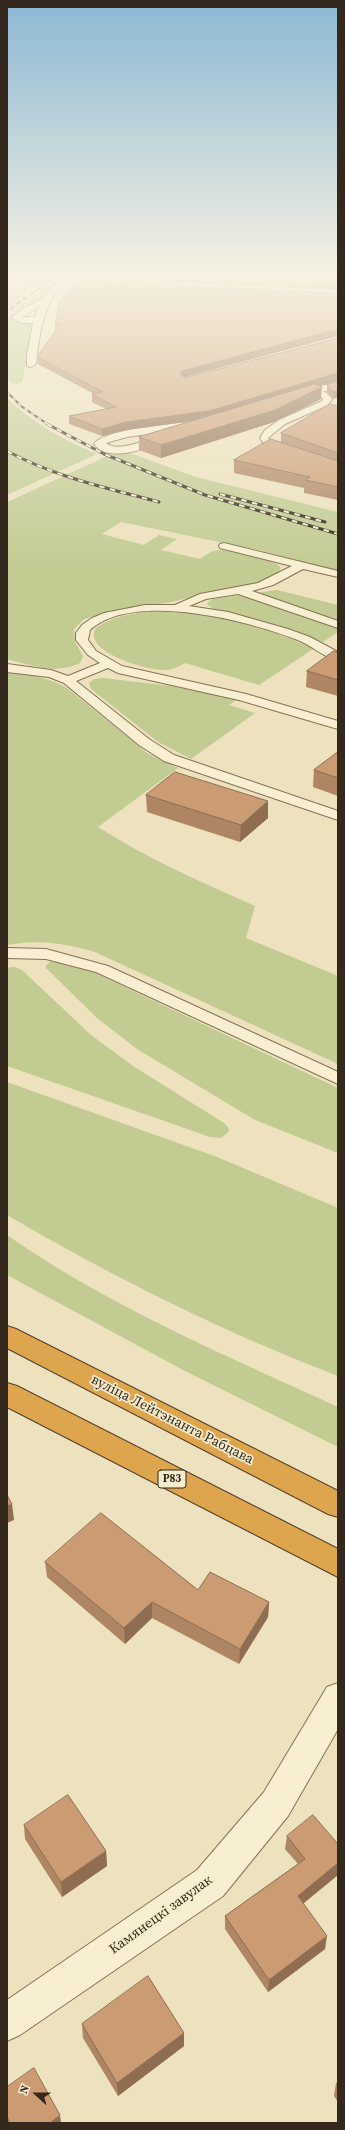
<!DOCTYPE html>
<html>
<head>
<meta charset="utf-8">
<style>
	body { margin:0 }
	#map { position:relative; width:345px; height:2130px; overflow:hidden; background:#ede1be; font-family:"Source Serif 4",serif }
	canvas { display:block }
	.frame { position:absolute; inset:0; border:8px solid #34291c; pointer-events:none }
	.north { position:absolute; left:16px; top:2074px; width:40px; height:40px; -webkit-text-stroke:3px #f5ebcd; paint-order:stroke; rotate:291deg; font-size:11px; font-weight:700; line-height:16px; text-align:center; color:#34291c }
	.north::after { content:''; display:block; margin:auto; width:14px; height:18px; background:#34291c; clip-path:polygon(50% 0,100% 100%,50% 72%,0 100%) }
</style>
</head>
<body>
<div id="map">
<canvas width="345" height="2130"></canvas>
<div class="frame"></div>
<div class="north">N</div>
</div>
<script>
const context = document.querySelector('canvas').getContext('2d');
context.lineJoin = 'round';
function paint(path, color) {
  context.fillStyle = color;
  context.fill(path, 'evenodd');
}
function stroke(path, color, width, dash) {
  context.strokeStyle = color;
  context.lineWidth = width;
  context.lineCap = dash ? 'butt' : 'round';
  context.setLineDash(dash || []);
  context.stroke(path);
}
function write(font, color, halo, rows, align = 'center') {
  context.font = font + ' "Source Serif 4",serif';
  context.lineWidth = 3.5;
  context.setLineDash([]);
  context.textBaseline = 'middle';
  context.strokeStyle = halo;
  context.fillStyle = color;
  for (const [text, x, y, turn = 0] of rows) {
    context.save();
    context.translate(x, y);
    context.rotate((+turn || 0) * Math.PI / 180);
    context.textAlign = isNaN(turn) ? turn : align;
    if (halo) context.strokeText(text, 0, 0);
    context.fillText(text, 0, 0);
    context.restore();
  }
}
paint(new Path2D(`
	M47 273H56L7 307V300Z
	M61 281C52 296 25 303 14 319L33 324 34 326 22 382 17 384 11 383 7 376V320C15 310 49 280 61 281Z
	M7 398C32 423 64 440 97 454L7 495Z
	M127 452 196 477 338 512V571L259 550 121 522 102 534 144 545 159 535 177 539 161 550 200 559C206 555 212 550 220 550 232 549 275 558 281 568L276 576 259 583 171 602 105 613 84 619 74 629 75 642 83 656 80 663C58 675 30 665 7 659V502L105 457Z
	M277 590 338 605V632L323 642 277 625 214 609 208 605 207 603 213 599Z
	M170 610C220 615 269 627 313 649L259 685 185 663C178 667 173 670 165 670 149 671 81 652 96 628 116 613 146 612 170 610Z
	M7 672C28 674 48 677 67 688L147 753 178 768 98 827C148 859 201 882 255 906L246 938 338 976V1064L95 952C65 943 38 939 7 945Z
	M103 678 171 686 238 699 229 705 255 713 191 759 158 742 91 689 89 683 94 679Z
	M53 960 95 973 338 1088V1153L255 1120 137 1049 97 1018 46 968V965Z
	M14 967 22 970 91 1035 133 1066 224 1123 228 1127 229 1131 221 1138 210 1137 7 1066V968Z
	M7 1082 217 1157 338 1208V1376C223 1332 113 1277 7 1215Z
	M7 1235C110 1307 225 1355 338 1407V1447L185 1371 7 1275Z`), '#c1cb92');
const lane = new Path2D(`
	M311 389C319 388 328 393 332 399L328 405 285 424 268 438 270 441 290 450V454C280 456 264 446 260 438L265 430 279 420 322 401 323 398 311 393Z
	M224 543 338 571V577L303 569 273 585 252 591 338 621V628L238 594 206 599 189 606 228 612 288 629 310 637 338 652V661C323 657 310 644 295 639 246 620 133 591 90 630L88 640 96 651 122 666 246 694 338 721V729L239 700 118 673 108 668 76 681 149 739 174 755 338 811V820L164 761 139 745 64 683 49 677 7 672V664L51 670 68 676 100 663 88 655 76 640V633L82 625 92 618 104 613 145 605H175L200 594 258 583 292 566 220 548 219 546 220 544Z
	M7 948 46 949 108 966 338 1072V1084L96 972 46 959 7 958Z`);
const street = new Path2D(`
	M32 273H42L7 295V288Z
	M147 273H156L144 287H138L136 285Z
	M72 280 107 281 112 284 107 287C94 286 79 283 67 286 43 293 38 344 36 364L31 367 27 366V355L33 323H20L12 318C21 307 33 306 43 297 56 286 52 283 72 280ZM38 307 35 317H23Z
	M338 381V387L293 401 288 398 289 396Z
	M198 421 202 422 204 424 202 426 127 437 106 443C118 454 153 437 167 434L173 437 171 439C152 446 109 465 94 444 104 429 177 423 198 421Z
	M338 1683V1729L288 1816 223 1896 20 2035 7 2041V2000L197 1870 264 1792 327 1687Z`);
const highway = new Path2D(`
	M7 1326 16 1329 338 1491V1517L328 1514 7 1348Z
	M7 1383 17 1386 338 1549V1577L7 1407Z`);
stroke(lane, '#857257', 2);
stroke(street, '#857257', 2);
stroke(highway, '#523f2c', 2);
paint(lane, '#f8eed1');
paint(street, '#f8eed1');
paint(highway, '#dda54e');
const railFar1 = new Path2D(`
	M7 311 61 273
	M7 392 21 406 49 425`);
const rail = new Path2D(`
	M47 424 104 454 205 495 338 534
	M7 451C55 477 107 488 159 502
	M220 494 325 522`);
stroke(railFar1, '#34291c', 2);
stroke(rail, '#34291c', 3);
stroke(railFar1, '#f5ebcd', 1.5, [4]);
stroke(rail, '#f5ebcd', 2, [5.5]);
paint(new Path2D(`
	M85 273H338V290L85 279Z
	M338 293V336L183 377 185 378 338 338V380L319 385 321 399 274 422 161 458 139 450V437L192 421 126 430 102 436 69 424V416L106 409 92 402V394H94L38 364 37 357 57 330H55V323Z
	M338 381 333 399 327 392V385Z
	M338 406V500L304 493V488L234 473V460L281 442V433Z
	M338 652V696L306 687 307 671Z
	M338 752V796L313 787 314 770Z
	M146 795 268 801V818L240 842 147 812Z
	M45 1562 198 1590 269 1602 268 1617 239 1664 152 1618 125 1644 47 1577Z
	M24 1825 106 1851 107 1866 62 1897 25 1839Z
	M287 1836 338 1844V1875L303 1904 325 1949 268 1992 225 1929V1916L298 1864 285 1849Z
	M82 2024 184 2046 118 2096 83 2038Z
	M338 2082V2102L334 2096 336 2083Z
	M7 2087 61 2123H8L7 2122Z`), '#af8664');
paint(new Path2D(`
	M338 329V336L182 378 180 374 182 371Z
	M338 373V380L209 419 126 430 102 436V429L126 422Z
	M322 387 321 399 274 422 161 458V445Z
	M338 390V397L333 399 334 392Z
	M268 801V818L240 842 241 825Z
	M12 1504 14 1520 7 1523V1506Z
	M152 1602V1618L125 1644 124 1628Z
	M269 1602 268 1617 239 1664 240 1649Z
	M106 1851 107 1866 62 1897 61 1882Z
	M338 1863V1875L296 1909 298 1896Z
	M327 1936 325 1949 268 1992 269 1980Z
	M184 2033V2046L118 2096 117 2083Z
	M60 2115 61 2123H50Z`), '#8e6d51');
const building = new Path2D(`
	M85 273H338V284Z
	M78 281 338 293V329L182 371 180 374 185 378 338 338V373L209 411 126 422 102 429 69 416 116 407 92 394 103 392 37 357 61 323H55L60 302Z
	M338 381V390L334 392 327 385Z
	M315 384 322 387 275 410 161 445 139 437Z
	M330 404 338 406V453L281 433Z
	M271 439 338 461V487L305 480 310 477 234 460Z
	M334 651 338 652V680L307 671Z
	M338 752V778L314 770Z
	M175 772 268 801 241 825 146 795Z
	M7 1495 12 1504 7 1506Z
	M101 1513 198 1590 210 1572 269 1602 240 1649 152 1602 124 1628 45 1562Z
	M68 1795 106 1851 61 1882 24 1825Z
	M313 1815 338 1844V1863L298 1896 327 1936 269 1980 225 1916 305 1859 287 1836Z
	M148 1976 184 2033 117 2083 82 2024Z
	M34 2068 60 2115 50 2123H10L7 2117V2087Z`);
paint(building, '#cb9c74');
stroke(building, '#8e6d51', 1);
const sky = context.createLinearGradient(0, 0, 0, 571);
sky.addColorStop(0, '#8bb8d4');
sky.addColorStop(0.48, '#f7f2e2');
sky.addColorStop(1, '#f7f2e200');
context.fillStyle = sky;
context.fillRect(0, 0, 345, 571);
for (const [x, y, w] of [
	[172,1479,28]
]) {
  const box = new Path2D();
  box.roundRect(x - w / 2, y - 9, w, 18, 3);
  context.fillStyle = '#f5ebcd';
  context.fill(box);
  stroke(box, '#34291c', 1);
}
write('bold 11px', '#34291c', null, [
	["Р83",172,1479]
]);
write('14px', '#34291c', '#f5ebcd', [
	["вуліца Лейтэнанта Рабцава",172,1420,27],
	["Камянецкі завулак",161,1915,-36]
]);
</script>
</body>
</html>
